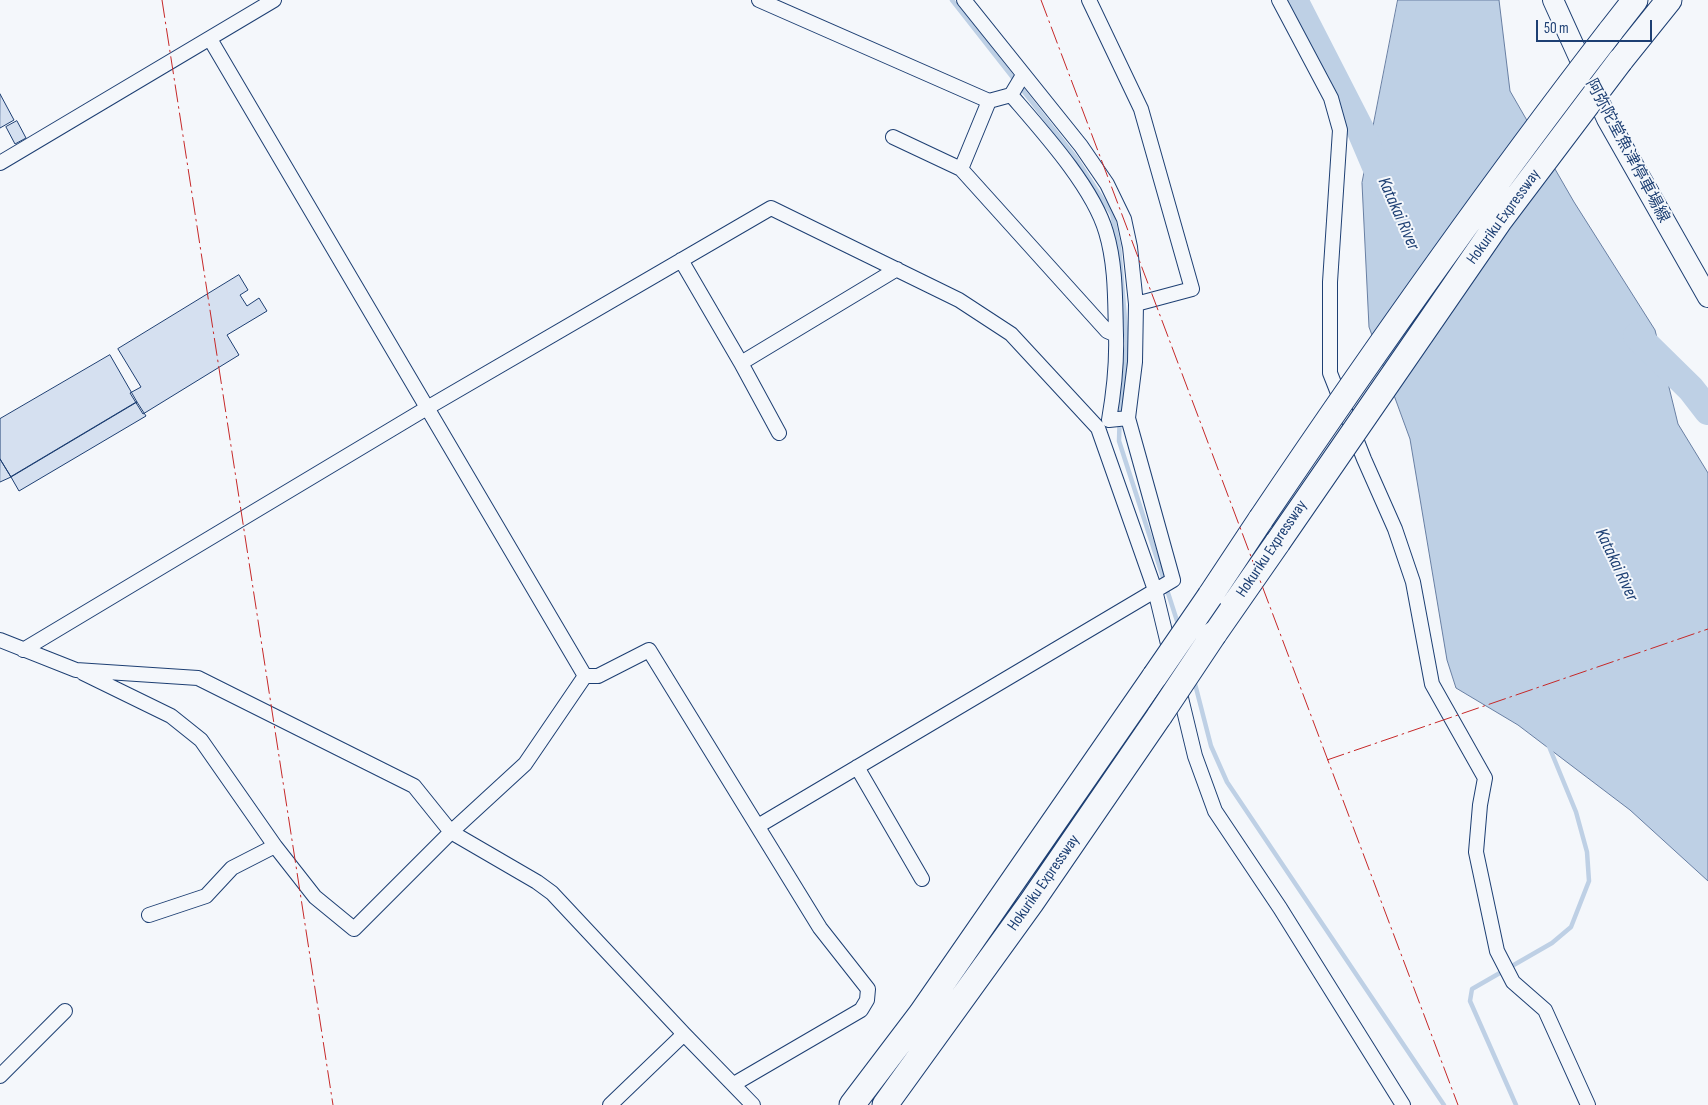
<!DOCTYPE html>
<html>
<head>
<meta charset="utf-8">
<style>
	body { margin:0 }
	#map { position:relative; width:1708px; height:1105px; overflow:hidden; background:#f4f7fb; font-family:"Sofia Sans Condensed",sans-serif }
	canvas { display:block }
	.scale { position:absolute; left:1536px; top:20px; width:116px; height:22px; box-sizing:border-box; border:2px solid #1d3f73; border-top:0; padding-left:6px; font-size:15px; line-height:18px; white-space:nowrap; color:#1d3f73; -webkit-text-stroke:4px #f4f7fb; paint-order:stroke }
</style>
</head>
<body>
<div id="map">
<canvas width="1708" height="1105"></canvas>
<div class="scale">50 m</div>
</div>
<script>
const context = document.querySelector('canvas').getContext('2d');
context.lineJoin = 'round';
function paint(path, color) {
  context.fillStyle = color;
  context.fill(path, 'evenodd');
}
function stroke(path, color, width, dash) {
  context.strokeStyle = color;
  context.lineWidth = width;
  context.lineCap = dash ? 'butt' : 'round';
  context.setLineDash(dash || []);
  context.stroke(path);
}
function write(font, color, halo, rows, align = 'center') {
  context.font = font + ' "Sofia Sans Condensed","Noto Sans JP",sans-serif';
  context.lineWidth = 4;
  context.setLineDash([]);
  context.textBaseline = 'middle';
  context.strokeStyle = halo;
  context.fillStyle = color;
  for (const [text, x, y, turn = 0] of rows) {
    context.save();
    context.translate(x, y);
    context.rotate((+turn || 0) * Math.PI / 180);
    context.textAlign = isNaN(turn) ? turn : align;
    if (halo) context.strokeText(text, 0, 0);
    context.fillText(text, 0, 0);
    context.restore();
  }
}
const water = new Path2D(`
	M1398 0H1499L1510 91 1574 202 1655 330 1678 424 1708 473V881L1630 810 1518 725 1456 688 1447 660 1410 439 1369 327 1362 183Z`);
paint(water, '#bed0e5');
stroke(water, '#687fa3', 1);
stroke(new Path2D(`
	M952 0 1076 158 1112 214 1119 246 1127 344 1120 408 1119 441 1179 627
	M1194 680 1211 746 1227 782 1444 1105
	M1516 1105 1470 1001 1472 989 1552 943 1571 927 1589 881 1587 852 1576 812 1548 744`), '#bed0e5', 4.5);
stroke(new Path2D(`
	M1294 0 1360 129 1383 183
	M1637 336 1691 389 1708 411`), '#bed0e5', 28);
const building = new Path2D(`
	M0 94 14 120 0 128Z
	M17 121 26 138 15 144 6 127Z
	M239 275 248 290 240 295 247 306 259 298 267 311 227 335 239 355 143 414 130 393 141 387 118 349Z
	M110 355 137 402 11 477 0 459V419Z
	M137 402 146 416 19 491 11 477Z
	M0 459 11 477 0 482Z`);
paint(building, '#d5e0f0');
stroke(building, '#1d3f73', 1);
const street = new Path2D(`
	M759 0 989 101 1011 95 1023 75
	M1089 0 1141 109 1192 289 1136 304
	M1279 0 1331 98 1340 130 1330 282V373L1364 459 1395 529 1413 582 1432 684 1485 778 1480 805 1476 852 1497 951 1513 982 1545 1010 1588 1105
	M210 39 585 676
	M893 137 961 169 989 101
	M0 163 274 0
	M961 169 1107 331 1116 335C1115 300 1116 265 1106 232 1093 187 1042 131 1011 95
	M681 260 741 363 897 269
	M1116 335C1117 364 1114 391 1109 420L1128 418
	M741 363 779 433
	M0 640 76 670 198 678 414 786 451 832 537 882 552 893 684 1034 753 1105
	M23 650 427 408 771 208 959 300 1011 334 1098 428 1155 590 1195 756 1215 811 1280 908 1403 1105
	M83 673 171 716 201 740 275 846
	M585 676H598L649 650 820 928 868 989 867 1000 861 1010 734 1084
	M857 767 922 879
	M758 826 1173 580 1128 418 1135 362 1136 304 1130 247 1124 219 1107 184 1081 146 964 0
	M149 915 206 896 232 868 275 846 315 897 354 929 451 832 525 764 585 676
	M0 1076 65 1011
	M610 1105 684 1034`);
const secondary = new Path2D(`
	M1553 0 1607 119 1708 297`);
const highway = new Path2D(`
	M1610 32 1635 0
	M1620 61 1669 0
	M1210 596 1261 519
	M1214 634 1278 542
	M852 1105 921 1014 1155 676
	M885 1105 1031 903 1160 715`);
stroke(street, '#1d3f73', 16);
stroke(secondary, '#1d3f73', 22);
stroke(highway, '#1d3f73', 27);
stroke(street, '#f4f7fb', 14);
stroke(secondary, '#f4f7fb', 20);
stroke(highway, '#f4f7fb', 25);
const highwayBridge = new Path2D(`
	M1261 519C1373 353 1488 190 1610 32
	M1278 542 1500 220 1620 61
	M1155 676 1210 596
	M1160 715 1214 634`);
stroke(highwayBridge, '#1d3f73', 27, []);
stroke(highwayBridge, '#f4f7fb', 25);
stroke(new Path2D(`
	M162 0 333 1105
	M1041 0 1458 1105
	M1327 760 1708 629`), '#c62828', 1, [18, 4, 2.5, 4]);
write('16px', '#1d3f73', '#f4f7fb', [
	["阿弥陀堂魚津停車場線",1627,151,62],
	["Hokuriku Expressway",1504,217,-54],
	["Hokuriku Expressway",1272,549,-56],
	["Hokuriku Expressway",1044,883,-55]
]);
write('italic 18px', '#1d3f73', '#f4f7fb', [
	["Katakai River",1398,214,66],
	["Katakai River",1616,565,65]
]);
</script>
</body>
</html>
